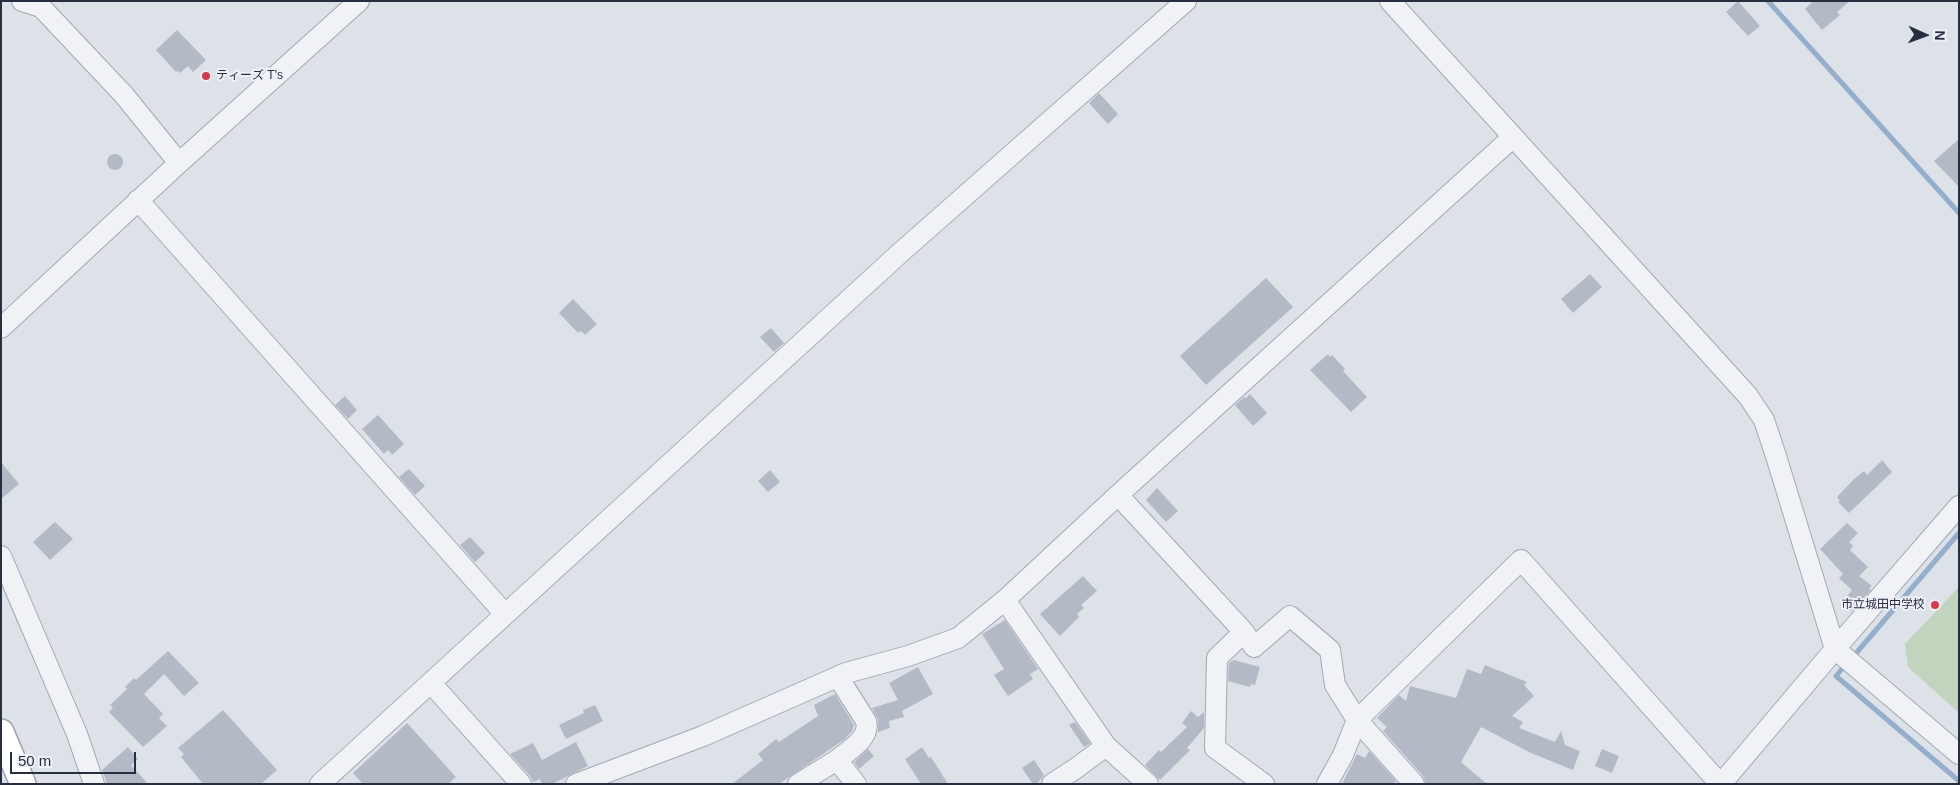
<!DOCTYPE html>
<html>
<head>
<meta charset="utf-8">
<style>
	body { margin:0 }
	#map { position:relative; width:1960px; height:785px; overflow:hidden; background:#dde1e8; font-family:Helvetica,sans-serif }
	canvas { display:block }
	.frame { position:absolute; inset:0; border:2px solid #262e40; pointer-events:none }
	.north { position:absolute; left:1900px; top:10px; width:50px; height:50px; -webkit-text-stroke:4px #edf0f6; paint-order:stroke; rotate:92deg; font-size:14px; font-weight:700; line-height:20px; text-align:center; color:#262e40 }
	.north::after { content:''; display:block; margin:auto; width:18px; height:22px; background:#262e40; clip-path:polygon(50% 0,100% 100%,50% 72%,0 100%) }
	.scale { position:absolute; left:10px; top:752px; width:126px; height:22px; box-sizing:border-box; border:2px solid #262e40; border-top:0; padding-left:6px; font-size:15px; line-height:18px; white-space:nowrap; color:#262e40; -webkit-text-stroke:4px #edf0f6; paint-order:stroke }
</style>
</head>
<body>
<div id="map">
<canvas width="1960" height="785"></canvas>
<div class="frame"></div>
<div class="north">N</div>
<div class="scale">50 m</div>
</div>
<script>
const context = document.querySelector('canvas').getContext('2d');
context.lineJoin = 'round';
function paint(path, color) {
  context.fillStyle = color;
  context.fill(path, 'evenodd');
}
function stroke(path, color, width, dash) {
  context.strokeStyle = color;
  context.lineWidth = width;
  context.lineCap = dash ? 'butt' : 'round';
  context.setLineDash(dash || []);
  context.stroke(path);
}
function write(font, color, halo, rows, align = 'center') {
  context.font = font + ' Helvetica,"Noto Sans JP",sans-serif';
  context.lineWidth = 4;
  context.setLineDash([]);
  context.textBaseline = 'middle';
  context.strokeStyle = halo;
  context.fillStyle = color;
  for (const [text, x, y, turn = 0] of rows) {
    context.save();
    context.translate(x, y);
    context.rotate((+turn || 0) * Math.PI / 180);
    context.textAlign = isNaN(turn) ? turn : align;
    if (halo) context.strokeText(text, 0, 0);
    context.fillText(text, 0, 0);
    context.restore();
  }
}
paint(new Path2D(`
	M1959 587V713L1908 667 1905 644Z`), '#c2d3be');
stroke(new Path2D(`
	M1768 1 1959 213
	M1852 658 1959 533
	M1846 664 1836 676 1959 781`), '#95aecb', 5);
paint(new Path2D(`
	M1738 1 1760 26 1748 36 1726 12Z
	M1813 1H1850L1837 12 1840 15 1822 30 1805 9Z
	M177 30 205 59V61L193 72 188 66 180 73 178 71 176 72 156 50Z
	M1099 93 1118 114 1108 124 1089 103Z
	M1959 139V187L1934 161Z
	M107 162a8 8 0 1 1 16 0a8 8 0 1 1-16 0Z
	M1590 274 1602 287 1573 313 1561 299Z
	M1266 278 1293 307 1206 385 1180 356Z
	M573 299 597 324 585 335 581 331 578 333 559 313Z
	M771 328 784 343 774 352 760 337Z
	M1328 354 1330 357 1332 355 1345 369 1343 371 1367 397 1351 412 1310 370Z
	M1250 394 1267 413 1253 426 1235 405 1244 397 1246 398Z
	M345 396 357 410 348 419 335 405Z
	M378 415 404 444 392 455 388 450 384 454 362 429Z
	M1882 460 1892 472 1849 513 1838 502 1840 501 1837 497 1854 479 1864 471 1867 475Z
	M1 462 19 484 1 499Z
	M409 469 425 486 415 495 399 477Z
	M770 470 780 482 768 492 758 481Z
	M1157 488 1178 511 1166 522 1146 500Z
	M55 522 73 539 50 560 33 542Z
	M1847 523 1858 533 1849 542 1853 546 1850 550 1868 567 1859 576 1872 586 1869 588 1871 590 1852 611 1842 602 1852 590 1839 578 1843 574 1820 549Z
	M470 537 485 553 475 562 460 545Z
	M1083 576 1097 591 1081 605 1084 608 1077 614 1079 617 1060 636 1040 614Z
	M1005 620 1038 669 1030 674 1033 679 1008 696 994 675 1004 669 982 634Z
	M168 651 199 683 184 696 164 674 144 694 163 714 159 718 167 726 143 747 109 712 113 708 110 705 127 689 125 687 134 678 136 680Z
	M1234 660 1260 667 1255 685 1251 684 1250 687 1228 681 1229 663Z
	M1485 665 1527 682 1524 685 1534 696 1512 716 1523 722 1519 728 1555 742 1561 731 1565 745 1580 751 1573 770 1531 753 1481 727 1461 762 1487 784H1426L1423 776 1383 731 1387 727 1377 718 1399 695 1406 701 1410 686 1456 698 1467 669 1481 674Z
	M918 667 933 694 902 711 904 717 889 721 890 728 878 732V719L872 708 898 700 889 683Z
	M835 694 854 725 852 731 845 739 779 784H732L763 760 758 754 776 739 779 742 818 716 814 705Z
	M595 705 603 721 566 739 559 725 584 713 583 710Z
	M223 710 277 770 262 783 203 784 181 757 184 754 178 748Z
	M1191 711 1198 717 1204 712V728L1187 748 1190 750 1160 780 1145 765 1159 750 1161 752 1187 727 1182 723Z
	M1075 722 1090 743 1084 747 1069 725Z
	M407 723 456 777 448 784H363L353 773Z
	M576 742 588 766 552 784H542L540 779 533 782 530 776 510 754 533 743 542 760Z
	M128 747 138 759 131 765 148 784H107L102 770Z
	M922 747 929 758 931 757 948 784H921L905 759Z
	M868 749 874 756 859 769 854 762Z
	M1602 749 1619 756 1612 773 1595 766Z
	M1369 751 1396 781 1394 784H1342L1357 754 1365 758Z
	M1034 760 1044 775 1037 784H1033L1022 768Z`), '#b4bac5');
const minor = new Path2D(`
	M22 1 41 7 124 95 179 163
	M1390 1 1748 396 1764 420 1776 456 1835 649 1959 754
	M138 200 504 613
	M1 328 179 163 359 1
	M1118 495 1244 632 1254 647 1290 616 1330 650 1335 685 1357 720 1414 784
	M1 556 77 734 94 784
	M1005 600 1106 746 1148 784
	M1244 632 1217 658 1215 748 1264 784
	M431 683 521 784
	M837 760C849 750 871 738 866 721L838 677
	M320 784 900 253 1186 1
	M576 784 703 736 846 673 908 656 958 638 1005 600 1118 495 1513 137
	M798 784 837 760 856 784
	M1052 784 1075 769 1106 746
	M1327 784 1343 755 1357 720 1521 560 1720 784
	M1721 784 1835 649 1959 506`);
const major = new Path2D(`
	M1 732 23 784`);
stroke(minor, '#a2a8b2', 22);
stroke(major, '#9ca5b4', 28);
stroke(minor, '#f0f2f6', 20);
stroke(major, '#fff', 25);
for (const [x, y, r, color] of [
	[206,76,5,"#d7394d"],
	[1935,605,5,"#d7394d"]
]) {
  const dot = new Path2D();
  dot.arc(x, y, r, 0, 2 * Math.PI);
  context.fillStyle = color;
  context.fill(dot);
  stroke(dot, '#edf0f6', 2);
}
write('12px', '#262e40', '#edf0f6', [
	["ティーズ T's",216,76],
	["市立城田中学校",1925,605,"right"]
], 'left');
</script>
</body>
</html>
